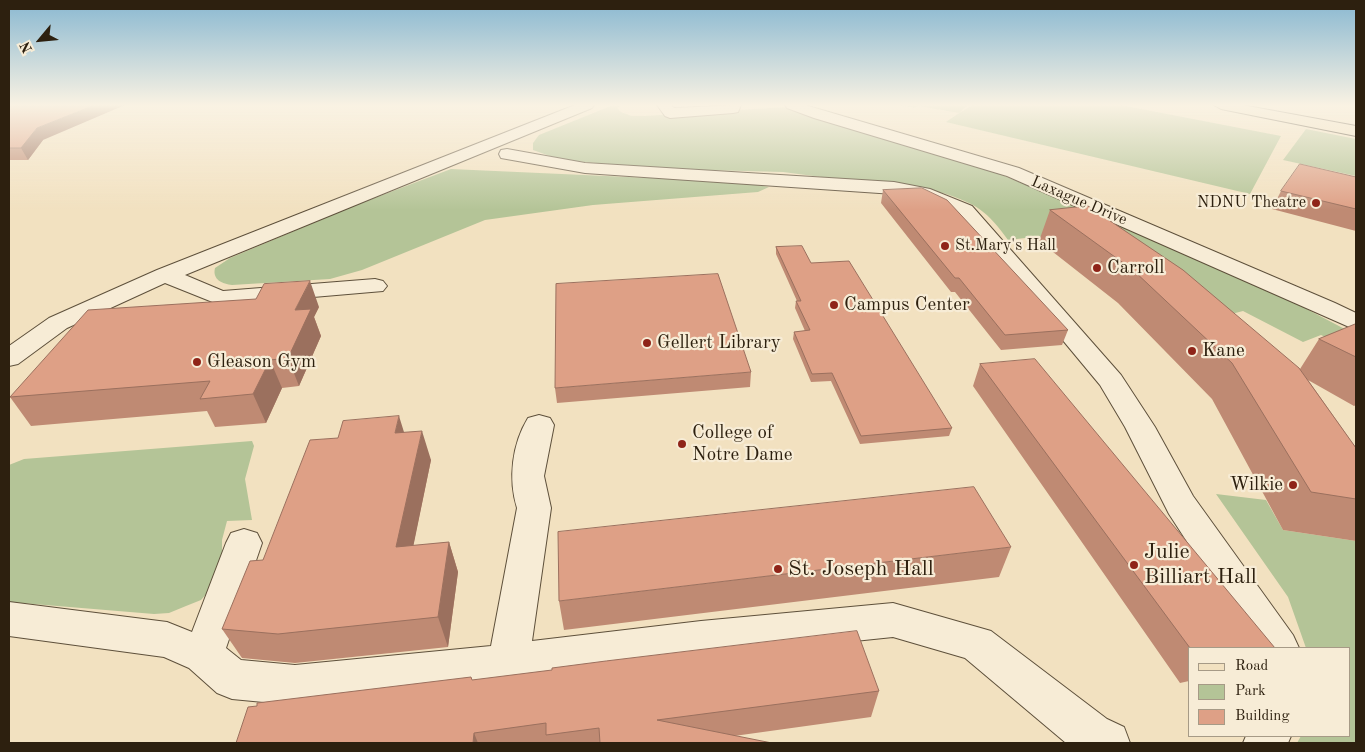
<!DOCTYPE html>
<html>
<head>
<meta charset="utf-8">
<style>
	body { margin:0 }
	#map { position:relative; width:1365px; height:752px; overflow:hidden; background:#f2e1c0; font-family:"Old Standard TT",serif }
	canvas { display:block }
	.frame { position:absolute; inset:0; border:10px solid #2d200f; pointer-events:none }
	.legend { position:absolute; left:1188px; top:647px; width:162px; height:90px; box-sizing:border-box; background:#f7ecd6; border:1px solid #a69a86; margin:0; padding:6px 9px; list-style:none; font-size:15px; color:#2d200f }
	.legend li { display:flex; align-items:center; gap:10px; height:25px }
	.legend b { width:25px; border:1px solid #a69a86 }
	.north { position:absolute; left:15px; top:15px; width:50px; height:50px; -webkit-text-stroke:4px #f7ecd6; paint-order:stroke; rotate:242deg; font-size:14px; font-weight:700; line-height:20px; text-align:center; color:#2d200f }
	.north::after { content:''; display:block; margin:auto; width:18px; height:22px; background:#2d200f; clip-path:polygon(50% 0,100% 100%,50% 72%,0 100%) }
</style>
</head>
<body>
<div id="map">
<canvas width="1365" height="752"></canvas>
<div class="frame"></div>
<ul class="legend">
<li><b style="height:6px;background:#f2e1c0"></b>Road</li>
<li><b style="height:14px;background:#b4c497"></b>Park</li>
<li><b style="height:14px;background:#dea086"></b>Building</li>
</ul>
<div class="north">N</div>
</div>
<script>
const context = document.querySelector('canvas').getContext('2d');
context.lineJoin = 'round';
function paint(path, color) {
  context.fillStyle = color;
  context.fill(path, 'evenodd');
}
function stroke(path, color, width, dash) {
  context.strokeStyle = color;
  context.lineWidth = width;
  context.lineCap = dash ? 'butt' : 'round';
  context.setLineDash(dash || []);
  context.stroke(path);
}
function write(font, color, halo, rows, align = 'center') {
  context.font = font + ' "Old Standard TT",serif';
  context.lineWidth = 4.5;
  context.setLineDash([]);
  context.textBaseline = 'middle';
  context.strokeStyle = halo;
  context.fillStyle = color;
  for (const [text, x, y, turn = 0] of rows) {
    context.save();
    context.translate(x, y);
    context.rotate((+turn || 0) * Math.PI / 180);
    context.textAlign = isNaN(turn) ? turn : align;
    if (halo) context.strokeText(text, 0, 0);
    context.fillText(text, 0, 0);
    context.restore();
  }
}
paint(new Path2D(`
	M613 105H622L617 108 621 112 632 116H644L786 107 1002 175 1166 243 1282 296 1356 335V352L1321 335 1303 342 1243 311 1220 317 1077 237 1039 241 1034 237 1008 240C987 211 977 204 943 193L783 172 667 169 561 160 533 150V143L539 135Z
	M897 105H968L959 113 973 105H1121L1281 136 1250 194 946 122 959 113 919 106 915 108Z
	M1306 129 1356 139V176L1283 160Z
	M451 169 739 182 769 187 758 192 593 205 485 220 362 270 330 279 232 285C223 284 212 280 215 268L230 258 356 205Z
	M252 441 254 446 245 479 252 520 227 521 222 540V568L209 591 201 600 186 606 169 613 154 614 9 602V465L24 459Z
	M1216 494 1266 500 1283 530 1356 541V743H1297L1301 736H1349V648H1306L1288 597Z`), '#b4c497');
const minor = new Path2D(`
	M575 105H594L592 108 185 275 223 291 375 279 383 281 387 286 383 291 220 305 165 283 67 328 18 364 9 366V346L49 318 157 270Z
	M657 105H671L674 108 741 105 738 112 733 113 670 118 665 116Z
	M785 105H805L1019 168 1335 303 1356 313V330L1007 176 814 118 787 108Z
	M507 149 585 163 894 182 930 189 972 206 1121 375 1155 427 1193 496 1293 635 1299 648H1256L1169 514 1125 427 1100 385 958 214 918 198 894 194 585 173 501 158 499 154 501 150Z
	M539 415 550 418 554 425 544 476 551 508 532 641 701 621 893 603 991 631 1107 719 1124 727 1130 743H1066L965 658 893 637 701 657 462 688 295 705 232 699 217 693 189 668 164 657 9 636V602L167 622 192 632 226 543 231 533 244 529 257 533 262 543 226 648 241 660 295 665 491 646 517 508C508 479 512 444 528 418Z
	M1246 736H1291L1288 743H1243Z`);
const major = new Path2D(`
	M1214 105H1242L1356 126V136L1221 109Z`);
stroke(minor, '#5e503b', 2);
stroke(major, '#2d200f', 2);
paint(minor, '#f7ecd6');
paint(major, '#f2e1c0');
paint(new Path2D(`
	M9 105 43 140 28 160H9Z
	M1356 177V231L1272 209 1281 191Z
	M883 190 1068 330 1062 345 1001 350 955 292H951L881 203Z
	M1050 210 1300 369 1319 339 1356 324V405L1354 406 1308 380 1356 448V541L1283 530 1212 399 1118 303 1039 241Z
	M776 247 811 263 952 428 949 436 860 444 831 381 811 382 793 339 794 332 805 331 795 308 796 301H797L776 254Z
	M319 307 314 317 321 336 299 386 282 388 266 423 215 427 207 411 31 426 10 397Z
	M980 364 1275 648H1189V681L1180 683 973 386Z
	M751 372 750 387 557 403 555 388Z
	M404 432 431 460 413 546 449 542 458 572 448 647 295 663 242 658 222 629 263 560Z
	M1011 547 999 577 564 630 559 601Z
	M472 680 879 691 871 717 734 736 772 743H236Z`), '#bf8a73');
paint(new Path2D(`
	M95 105H125L43 140 28 160 21 148 37 128Z
	M310 281 319 307 314 317 321 336 299 386 288 358 295 310Z
	M270 360 282 388 266 423 253 394Z
	M399 416 408 445 395 433Z
	M422 431 431 460 407 577 396 547Z
	M449 542 458 572 448 647 438 617Z
	M474 733 478 743H473Z`), '#9b705e');
const building = new Path2D(`
	M9 105H95L37 128 21 148H9Z
	M1300 164 1356 177V209L1281 191Z
	M922 188 947 200 1068 330 1005 335 959 278H955L883 190Z
	M1088 206 1183 270 1299 368 1356 448V499L1311 492 1232 363 1133 270 1050 210Z
	M802 246 811 263 849 261 952 428 861 436 832 373 812 374 794 332 810 330 796 301H801L776 247Z
	M718 274 751 372 555 388 556 284Z
	M310 281 295 310 311 309 288 358 270 360 253 394 200 399 210 381 10 397 88 310 256 299 264 284Z
	M1356 324V357L1319 339Z
	M1035 359 1275 648H1190L980 364Z
	M399 416 395 433 422 431 396 547 449 542 438 617 278 634 222 629 250 561 263 560 310 440 338 438 343 421Z
	M974 487 1011 547 559 601 558 532Z
	M857 631 879 691 657 720 772 743H600L599 728 546 735V723L474 733 473 743H236L248 707 257 706V703L471 677 472 680 552 670V668L606 661Z`);
paint(building, '#dea086');
stroke(building, '#9b705e', 1);
const sky = context.createLinearGradient(0, 0, 0, 210);
sky.addColorStop(0, '#89b8d1');
sky.addColorStop(0.5, '#f9f2e3');
sky.addColorStop(1, '#f9f2e300');
context.fillStyle = sky;
context.fillRect(0, 0, 1365, 210);
for (const [x, y, r, color] of [
	[1316,203,5,"#8f2418"],
	[945,246,5,"#8f2418"],
	[1097,268,5,"#8f2418"],
	[834,305,5,"#8f2418"],
	[647,343,5,"#8f2418"],
	[1192,351,5,"#8f2418"],
	[197,362,5,"#8f2418"],
	[682,444,5,"#8f2418"],
	[1293,485,5,"#8f2418"],
	[1134,565,5,"#8f2418"],
	[778,569,5,"#8f2418"]
]) {
  const dot = new Path2D();
  dot.arc(x, y, r, 0, 2 * Math.PI);
  context.fillStyle = color;
  context.fill(dot);
  stroke(dot, '#f7ecd6', 2);
}
write('16px', '#2d200f', '#f7ecd6', [
	["Laxague Drive",1079,201,23]
]);
write('16px', '#2d200f', '#f7ecd6', [
	["NDNU Theatre",1306,203],
	["St.Mary's Hall",955,246,"left"]
], 'right');
write('19px', '#2d200f', '#f7ecd6', [
	["Carroll",1107,268],
	["Campus Center",844,305],
	["Gellert Library",657,343],
	["Kane",1202,351],
	["Gleason Gym",207,362],
	["College of",692,433],
	["Notre Dame",692,455],
	["Wilkie",1283,485,"right"]
], 'left');
write('22px', '#2d200f', '#f7ecd6', [
	["Julie",1144,552],
	["Billiart Hall",1144,577],
	["St. Joseph Hall",788,569]
], 'left');
</script>
</body>
</html>
